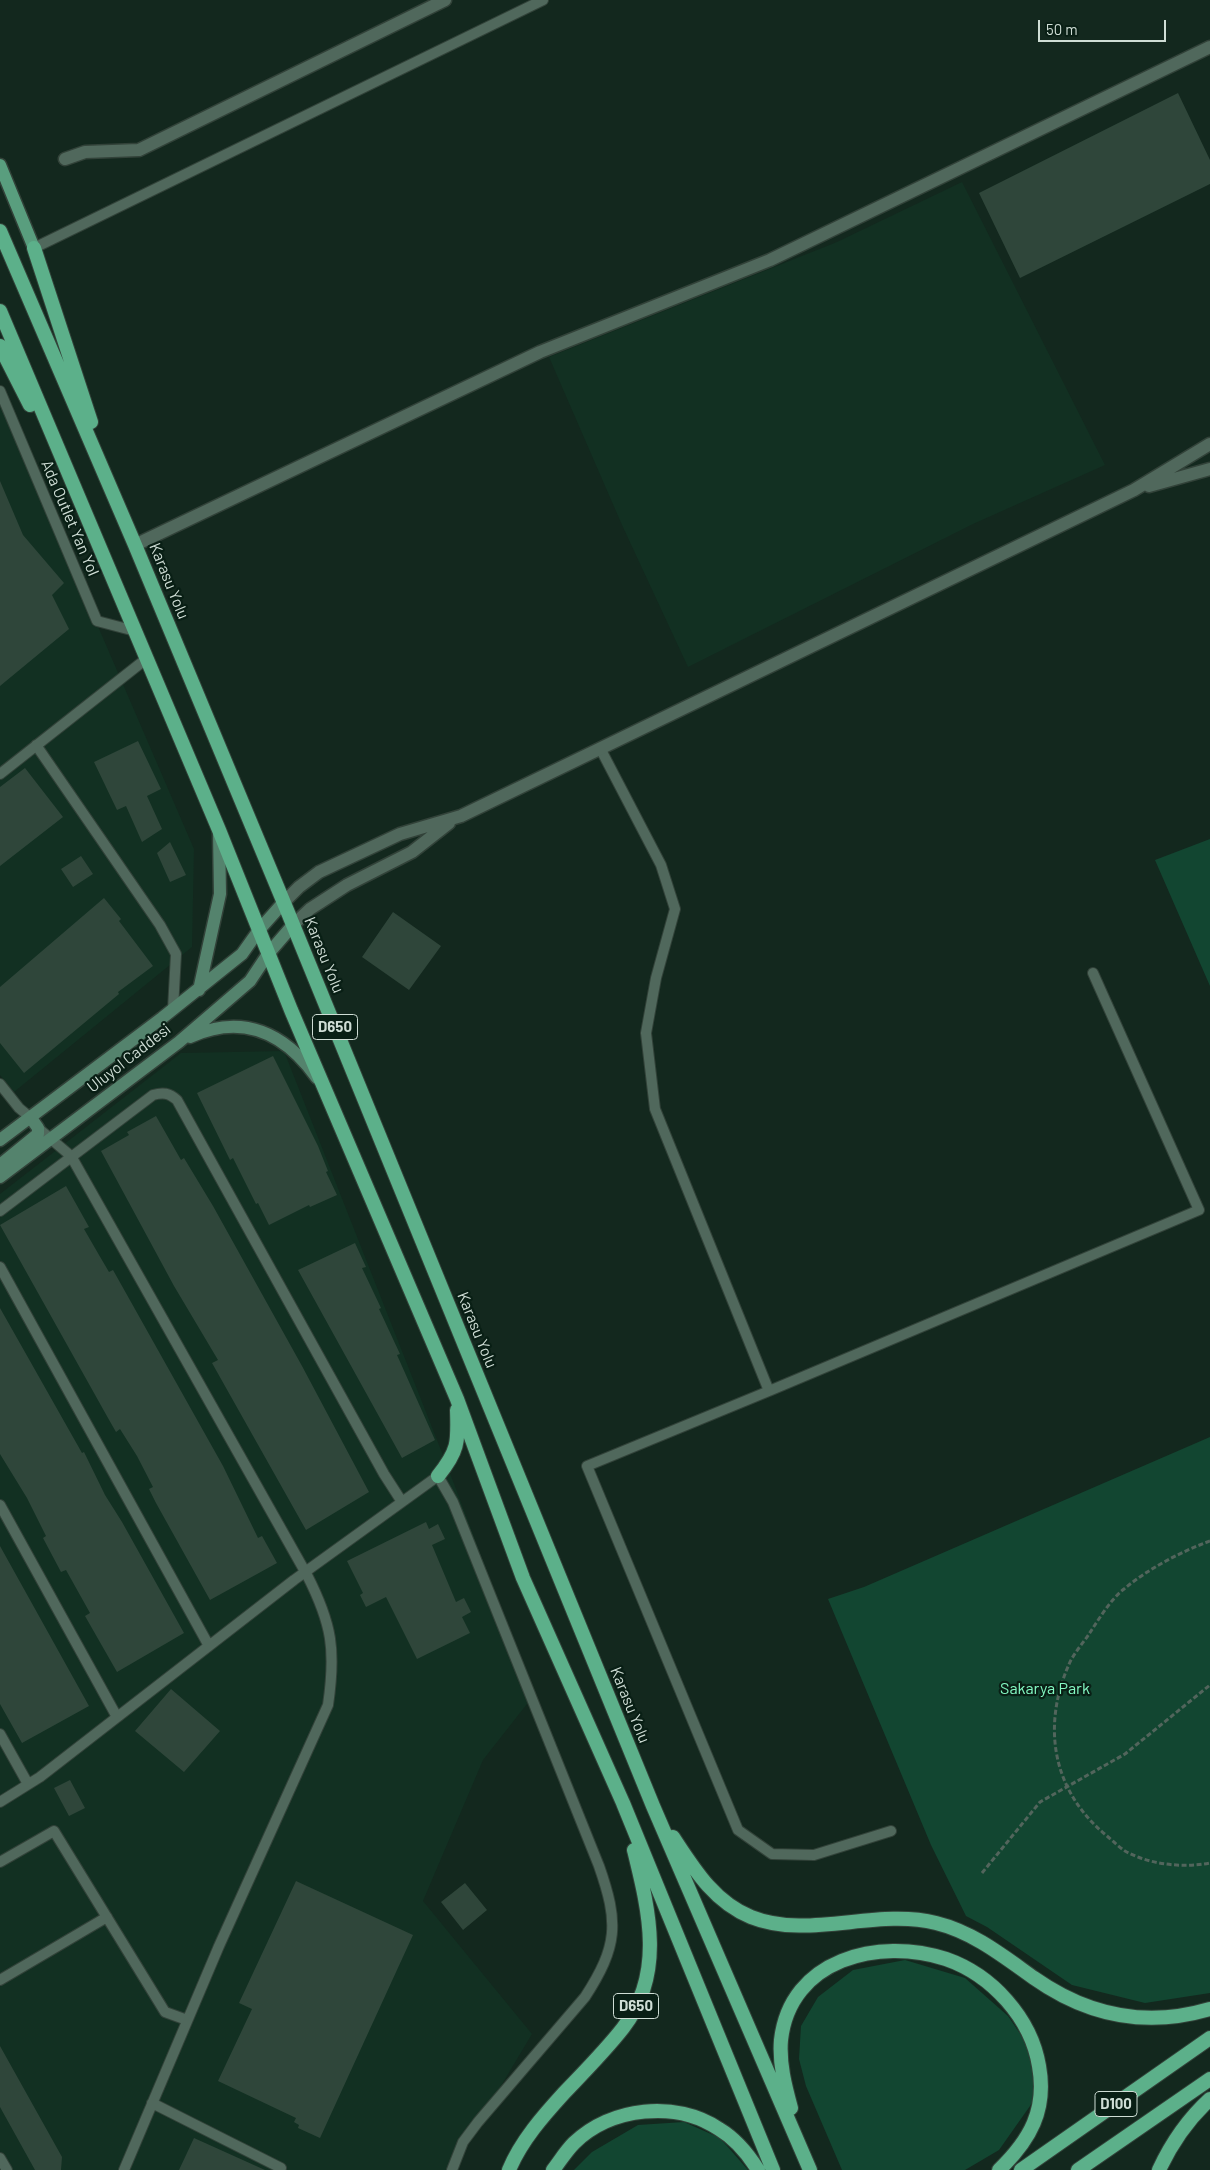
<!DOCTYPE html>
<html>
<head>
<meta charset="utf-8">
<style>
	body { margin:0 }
	#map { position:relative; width:1210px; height:2170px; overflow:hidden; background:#13281e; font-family:Barlow,sans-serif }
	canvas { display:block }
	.scale { position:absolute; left:1038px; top:20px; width:128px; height:22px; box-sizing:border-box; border:2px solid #cfddd5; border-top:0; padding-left:6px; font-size:15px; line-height:18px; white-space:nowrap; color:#cfddd5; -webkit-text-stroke:4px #091f15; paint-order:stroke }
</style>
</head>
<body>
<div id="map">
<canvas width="1210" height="2170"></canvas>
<div class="scale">50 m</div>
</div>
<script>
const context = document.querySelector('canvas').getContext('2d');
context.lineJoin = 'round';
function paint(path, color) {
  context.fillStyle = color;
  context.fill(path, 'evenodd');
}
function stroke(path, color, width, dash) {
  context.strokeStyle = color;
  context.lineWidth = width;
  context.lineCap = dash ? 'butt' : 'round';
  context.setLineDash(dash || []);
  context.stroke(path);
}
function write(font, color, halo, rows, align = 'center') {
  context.font = font + ' Barlow,sans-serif';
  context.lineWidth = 4.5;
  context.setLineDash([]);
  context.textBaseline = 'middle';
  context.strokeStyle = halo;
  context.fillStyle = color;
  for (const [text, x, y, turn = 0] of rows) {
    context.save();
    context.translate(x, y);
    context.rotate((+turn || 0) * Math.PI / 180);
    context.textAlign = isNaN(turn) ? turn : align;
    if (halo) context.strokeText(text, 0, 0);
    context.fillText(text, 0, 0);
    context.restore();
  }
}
paint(new Path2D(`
	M962 182 1105 465 973 524 688 667 622 525 549 357 837 242Z
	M0 399 194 849 192 947 14 1092 0 1075Z
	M284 1051 448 1468 534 1695 483 1760 423 1901 532 2034 459 2156 456 2170H0V1194L181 1053Z`), '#123022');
paint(new Path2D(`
	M1210 839V986L1155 860Z
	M1210 1437V1993L1145 2003 1072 1985 987 1927 966 1916 931 1845 828 1599 864 1587Z
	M905 1960 965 1978 1008 2016 1034 2054 1037 2096 999 2150 965 2170H842L806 2086 799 2059 801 2026 818 1997 853 1970Z
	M684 2122 720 2138 748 2170H574L592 2152 638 2125Z`), '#124631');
paint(new Path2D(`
	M1178 93 1210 160V184L1020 278 979 193Z
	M0 481 23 535 64 583 52 595 69 629 0 686Z
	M138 741 161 789 147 796 162 829 142 842 126 806 117 810 94 762Z
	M25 768 63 817 0 866V787Z
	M170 842 186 875 170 882 157 853Z
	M81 856 93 874 73 887 61 869Z
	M104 898 121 919 119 921 153 966 118 992 119 994 24 1073 0 1043V987Z
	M393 912 441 946 409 990 362 957Z
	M273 1056 318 1146 328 1171 326 1172 337 1195 310 1207 309 1205 269 1225 258 1203 256 1204 233 1158 230 1160 197 1093Z
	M156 1116 181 1160 184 1158 213 1206 302 1366 369 1492 306 1530 212 1363 218 1360 174 1286 101 1151 129 1135 127 1132Z
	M66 1186 89 1227 84 1229 99 1255 109 1272 113 1270 122 1286 223 1466 258 1538 262 1536 277 1563 210 1600 156 1503 149 1489 153 1487 137 1456 120 1429 116 1432 108 1418 0 1225Z
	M355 1243 366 1267 362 1268 381 1308 379 1309 400 1354 397 1355 435 1440 402 1458 298 1270Z
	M0 1308 82 1453 84 1452 105 1495 122 1522 184 1633 117 1672 85 1616 90 1613 66 1570 61 1572 43 1538 46 1536 27 1498 0 1454Z
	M426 1522 429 1529 438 1524 445 1539 432 1545 456 1602 464 1598 471 1612 462 1617 470 1633 417 1659 386 1597 366 1607 360 1595 363 1593 347 1561Z
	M0 1546 89 1706 22 1743 0 1704Z
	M171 1689 220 1731 184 1772 135 1731Z
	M70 1780 85 1808 69 1816 54 1788Z
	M296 1881 413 1935 320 2138 298 2128 299 2125 294 2122 296 2118 218 2081 252 2009 239 2003Z
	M465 1883 487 1910 463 1930 441 1902Z
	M0 2046 62 2157 61 2170H35L0 2107Z
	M194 2138 265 2170H179Z`), '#2f463a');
const service = new Path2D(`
	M34 248 543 0
	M0 391 97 621 135 631
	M36 745 160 925 176 954 173 1009
	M600 748 661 865 675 909 656 978 646 1033 655 1109 769 1391 587 1466 738 1830 772 1854 814 1855 891 1831
	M0 774 146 659
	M0 1084 19 1108 31 1118
	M38 1128 71 1156 307 1575C332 1624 336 1650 328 1705L219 1946 124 2170
	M0 1211 153 1095C163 1092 169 1093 177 1100L384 1474 402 1502
	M0 1267 209 1646
	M769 1391 1199 1210 1093 973
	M0 1505 117 1717
	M0 1734 28 1784
	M0 1802 40 1777 294 1580 438 1476 453 1502 599 1866C619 1923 618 1946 585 1997L478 2122 463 2142 452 2170
	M0 1862 54 1831 165 2012 187 2020
	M0 1980 107 1917
	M152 2103 281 2168
	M0 2158 7 2170`);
const minor = new Path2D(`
	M65 159 85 152 139 150 445 0
	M135 545 540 352 770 260 1210 47`);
const tertiary = new Path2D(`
	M1149 486 1210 469
	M283 903 299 887 319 872 400 834 461 816 1134 490 1210 444
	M293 925 310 909 347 885 412 852 449 823`);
const secondary = new Path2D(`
	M199 990 220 894 219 833
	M190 1037C243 1013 285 1033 317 1078
	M0 1140 162 1018 242 954 259 930 283 903
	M0 1165 38 1134V1128L31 1118
	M0 1177 179 1042 250 981 268 954 293 925`);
const primary = new Path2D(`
	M0 165 34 248`);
const trunk = new Path2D(`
	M0 231 135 545 289 915 653 1806 810 2170
	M34 248 91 422
	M0 311 219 830 291 1010 457 1399 523 1578 623 1803 773 2170
	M0 346 30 405
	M438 1476C459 1450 458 1442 457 1410
	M673 1837C694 1869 714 1902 751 1917 808 1940 876 1908 936 1923 973 1932 1003 1956 1034 1978 1088 2016 1146 2028 1210 2009
	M791 2108C785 2086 779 2063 781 2040 790 1959 879 1937 946 1959 992 1975 1031 2018 1039 2066 1047 2110 1030 2140 999 2170
	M509 2170C521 2141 543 2116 564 2093 584 2072 605 2051 623 2028 665 1974 649 1911 634 1850
	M553 2170C560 2161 566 2151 574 2143 611 2107 676 2100 719 2129 736 2139 748 2154 758 2170
	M1021 2170 1210 2038
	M1078 2170 1210 2079
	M1159 2170C1172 2142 1187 2120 1210 2099`);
stroke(service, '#324239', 12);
stroke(minor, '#324239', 15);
stroke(tertiary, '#324239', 15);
stroke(secondary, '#324239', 15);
stroke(primary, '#324239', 15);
stroke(trunk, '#324239', 16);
stroke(new Path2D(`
	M1210 1541C1180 1552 1148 1569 1124 1589 1110 1600 1099 1619 1089 1634 1083 1643 1075 1652 1070 1662 1041 1726 1052 1791 1107 1836 1113 1841 1119 1847 1125 1851 1150 1865 1183 1868 1210 1863
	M982 1873 1040 1802 1125 1754 1210 1685`), '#52655c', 3, [5, 2.5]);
stroke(service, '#50685c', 10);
stroke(minor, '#50685c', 12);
stroke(tertiary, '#50685c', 12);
stroke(secondary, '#54836d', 12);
stroke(primary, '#599e7e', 12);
stroke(trunk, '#5cb08a', 14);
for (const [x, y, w] of [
	[335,1027,45],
	[636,2006,45],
	[1116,2104,42]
]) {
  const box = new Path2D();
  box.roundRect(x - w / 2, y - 12.5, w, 25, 4);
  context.fillStyle = '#091f15';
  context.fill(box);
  stroke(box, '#cfddd5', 1);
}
write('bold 15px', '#cfddd5', null, [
	["D650",335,1027],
	["D650",636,2006],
	["D100",1116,2104]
]);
write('16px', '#cfddd5', '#091f15', [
	["Ada Outlet Yan Yol",70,518,67],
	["Karasu Yolu",169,581,68],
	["Karasu Yolu",324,955,68],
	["Uluyol Caddesi",129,1058,-38],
	["Karasu Yolu",477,1330,68],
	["Karasu Yolu",630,1705,68]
]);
write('16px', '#84f9c3', '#091f15', [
	["Sakarya Park",1045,1689]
]);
</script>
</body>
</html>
